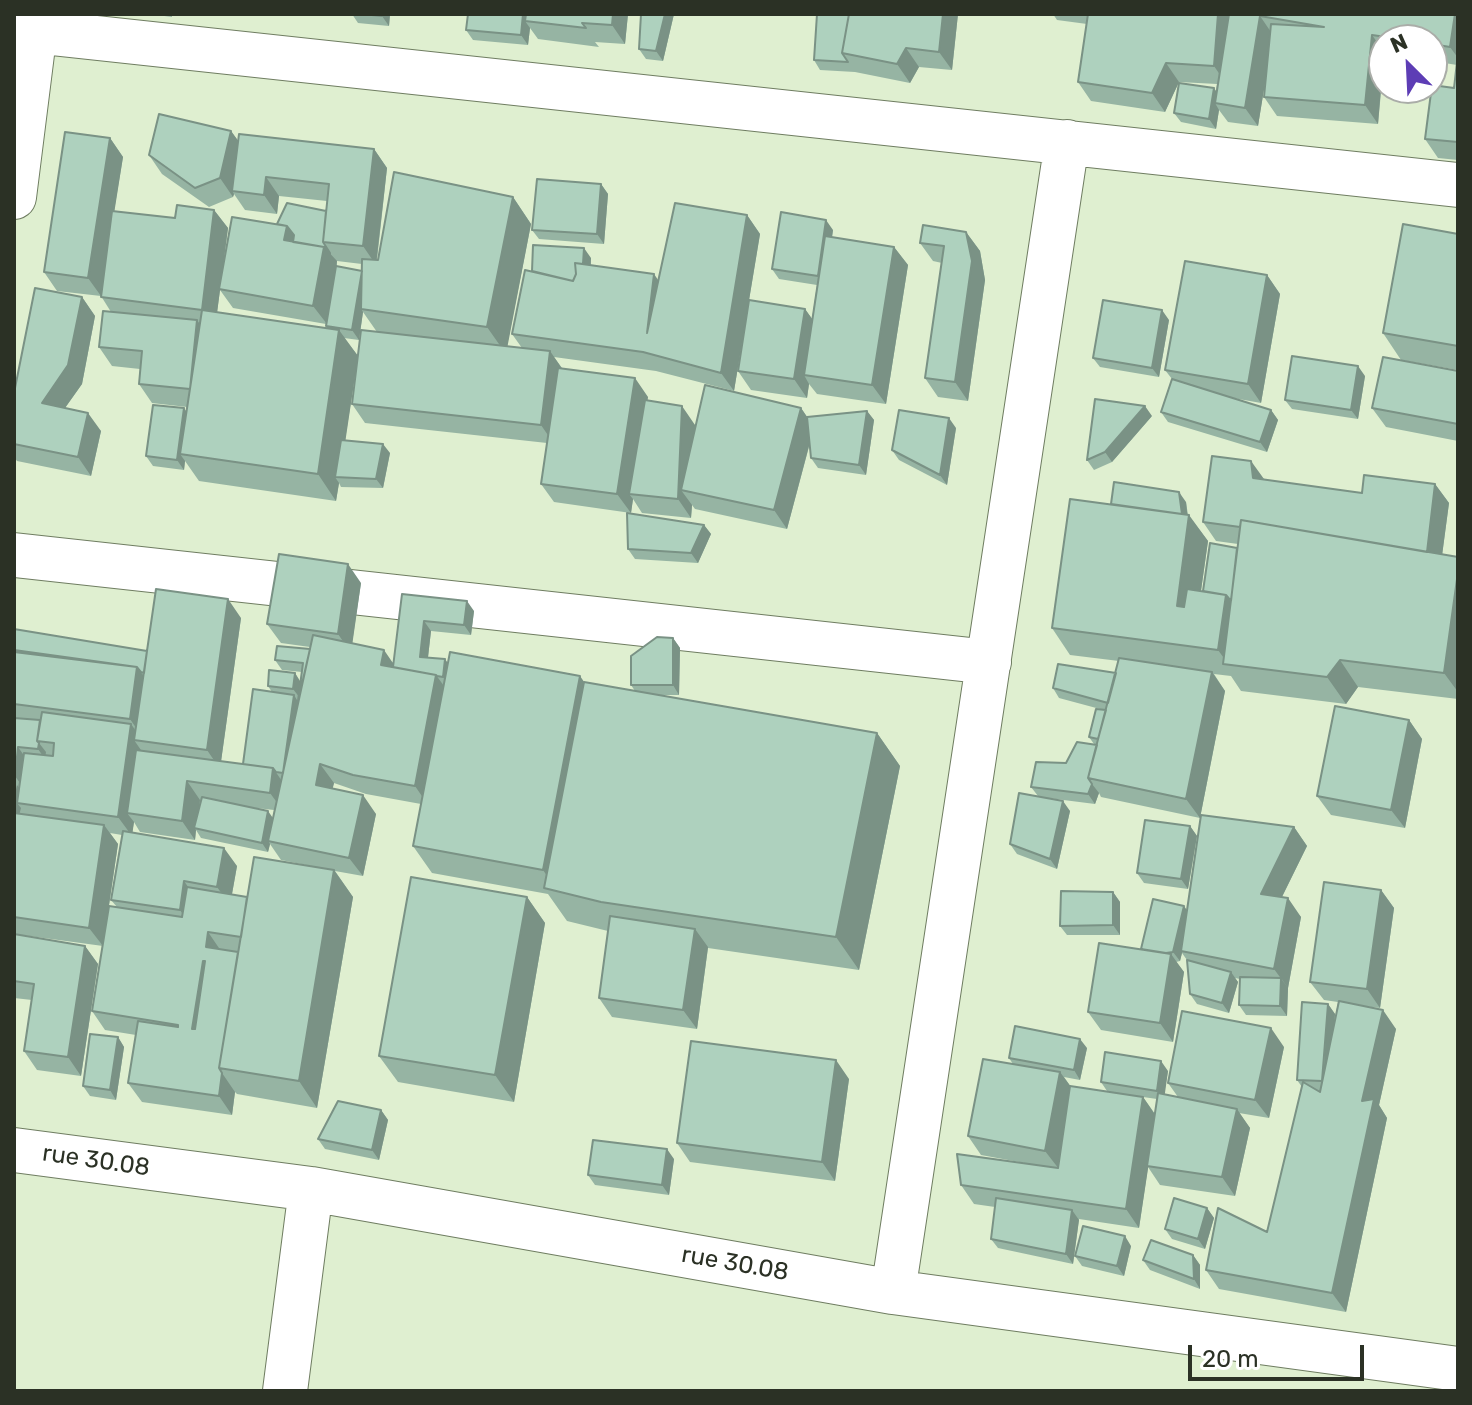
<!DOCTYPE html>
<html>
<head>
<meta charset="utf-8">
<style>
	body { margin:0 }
	#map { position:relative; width:1472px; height:1405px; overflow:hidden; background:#dfefd0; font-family:Rubik,sans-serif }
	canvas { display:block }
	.frame { position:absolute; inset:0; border:16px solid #2b3125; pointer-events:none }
	.north { position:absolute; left:1368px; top:24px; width:80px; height:80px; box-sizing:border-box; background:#fff; border:2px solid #aaada8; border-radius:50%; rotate:336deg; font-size:22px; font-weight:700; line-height:32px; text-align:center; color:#2b3125 }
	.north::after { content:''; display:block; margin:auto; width:28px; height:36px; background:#5d3db5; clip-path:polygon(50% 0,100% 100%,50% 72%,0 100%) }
	.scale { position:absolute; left:1188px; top:1345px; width:176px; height:36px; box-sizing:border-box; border:4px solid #2b3125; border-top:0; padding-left:10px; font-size:24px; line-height:28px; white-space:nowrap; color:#2b3125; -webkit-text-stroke:6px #fff; paint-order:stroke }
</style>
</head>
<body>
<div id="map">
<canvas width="1472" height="1405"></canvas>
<div class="frame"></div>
<div class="north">N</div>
<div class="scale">20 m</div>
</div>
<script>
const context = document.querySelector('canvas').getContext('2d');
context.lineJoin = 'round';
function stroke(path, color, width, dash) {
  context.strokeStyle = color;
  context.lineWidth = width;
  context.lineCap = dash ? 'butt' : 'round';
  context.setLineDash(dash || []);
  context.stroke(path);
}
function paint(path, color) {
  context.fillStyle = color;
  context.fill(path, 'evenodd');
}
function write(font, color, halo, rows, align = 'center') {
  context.font = font + ' Rubik,sans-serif';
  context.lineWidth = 7;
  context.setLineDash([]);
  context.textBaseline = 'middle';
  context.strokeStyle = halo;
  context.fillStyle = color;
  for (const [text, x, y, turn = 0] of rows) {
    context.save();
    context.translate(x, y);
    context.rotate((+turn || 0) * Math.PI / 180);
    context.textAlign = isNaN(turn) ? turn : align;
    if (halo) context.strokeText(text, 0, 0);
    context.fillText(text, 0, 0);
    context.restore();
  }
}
const minor = new Path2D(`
	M14 29 1458 185
	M14 197 37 14
	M14 555 989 662
	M14 1150 311 1189 893 1292 1458 1369
	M893 1292 1067 142
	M285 1391 311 1189`);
stroke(minor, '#6f7d61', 46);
stroke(minor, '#fff', 44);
paint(new Path2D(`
	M149 14H172V17Z
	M352 14H390L389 26 358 23Z
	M468 14H628L625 44 595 42 599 47 538 39 530 28 528 45 473 40 466 30Z
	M641 14H674L663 61 646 59 639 49Z
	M958 14 952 70 919 67 910 83 855 72 820 70 814 60Z
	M1053 14H1458V160L1438 158 1425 139 1454 88 1457 65 1432 61V40H1384V60L1378 124 1277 116 1264 97 1265 82 1258 126 1228 122 1219 110 1216 129 1181 122 1174 113 1216 91 1217 84 1179 82 1165 112 1091 101 1078 82 1087 24 1057 20Z
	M231 131 238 141 374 149 387 168 377 260 513 197 531 224 507 346 522 348 512 334 532 271 591 258V265L658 280 747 215 760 234 749 300 805 309 812 319 817 285 779 279 772 269 833 230 832 237 894 247 908 265 886 404 817 394 809 384 807 398 751 390 738 371 748 306 734 391 656 371 554 357 562 368 648 397 647 400 695 425V431L801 408 807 417 867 411 874 420 866 475 818 468 811 458 810 443 787 529 695 509 692 505 691 518 642 513 633 499 631 513 554 502 541 484 547 443 365 423 352 404 377 332 363 312 359 340 344 338 358 356 345 440 390 453 383 488 341 487 339 483 336 501 199 481 185 461 184 470 153 466 146 456 187 412V407L152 403 139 384 140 369 112 366 99 347 111 312 101 296 57 291 44 272 110 138 123 157 114 211 175 218 214 210 228 228 221 282 277 224 326 211 327 201 279 196 277 214 245 210 234 194 233 197 209 207 162 174 149 155ZM337 261 362 264V271L337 266ZM220 290 233 308 326 324 327 328 217 312Z
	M601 184 608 194 604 244 539 239 532 230Z
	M966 232 980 251 985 280 968 401 938 397 925 378 942 263 933 261 920 243Z
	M1458 234V370L1401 360 1383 333Z
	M1267 275 1280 294 1261 403 1233 398 1271 410 1278 420 1267 452 1168 422 1161 412 1172 379 1165 370Z
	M82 297 95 316 82 384 65 408 101 431 91 476 17 461 14 457V393Z
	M1169 320 1159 377 1100 367 1093 358Z
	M1458 371V441L1386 427 1372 408Z
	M1365 376 1358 419 1292 409 1285 400Z
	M1152 416 1112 462 1094 470 1087 460Z
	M956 428 947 485 899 460 892 450Z
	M1264 480 1362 493 1435 484 1449 503 1442 555 1458 557V699L1358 687 1346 704 1241 691 1231 676 1214 674 1225 691 1200 818 1101 797 1099 793 1095 804 1040 797 1070 811 1057 869 1017 854 1010 844 1038 796 1031 787 1094 744 1089 737 1100 709 1059 698 1053 688 1116 673 1119 661 1070 655 1052 628 1111 504 1186 502 1188 515 1208 541 1201 591H1203L1237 548 1238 544 1216 541 1203 522Z
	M704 525 711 534 698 563 635 559 628 549Z
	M361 583 352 643 394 663 402 594 474 611 471 635 431 631 428 657 448 663 584 682 635 691 631 685 673 638 680 648 679 695H659L877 733 900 766 859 970 708 948 697 1029 612 1017 599 998 608 931 567 921 548 894 432 873 413 846 421 804 366 794 334 783 332 789 376 814 363 876 335 871 353 897 317 1108 237 1094 235 1092 232 1115 142 1102 128 1083 136 1035 105 1030 92 1011 103 946 14 934V629L147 651 241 618 221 761 243 764 272 692 268 686 295 673 300 681 302 672 282 670 275 660 310 649V647L281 643 267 624ZM247 807 274 810 273 818ZM134 822 140 832 195 840 196 830 201 838 268 852 270 844 281 860 321 868 247 898 232 894 237 866 132 833ZM110 833 122 835 111 900 117 907 103 946 118 844Z
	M1409 720 1422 739 1405 828 1331 815 1317 796Z
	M1190 826 1197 836 1188 889 1144 883 1137 873Z
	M1294 827 1307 846 1282 897 1301 917 1288 988 1287 1016 1246 1015 1239 1005 1240 979 1235 978 1238 982 1229 1013 1197 1004 1190 994 1187 960 1182 953 1180 961 1176 962 1184 972 1173 1042 1101 1030 1088 1012 1141 949 1187 910Z
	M1381 890 1394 908 1380 1008 1362 1006 1396 1029 1379 1105 1387 1118 1346 1312 1219 1289 1206 1270 1267 1232 1302 1087 1297 1080 1328 1004 1335 1014 1334 1024 1338 1002 1324 1000 1310 982Z
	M1113 892 1120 902V935H1067L1060 926Z
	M527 897 545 923 514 1102 398 1082 379 1056Z
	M14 934 85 946 98 964 81 1076 37 1070 24 1051 32 1000 14 998Z
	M118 1037 124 1047 116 1100 90 1096 83 1086Z
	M1284 1047 1269 1118 1239 1113 1250 1128 1235 1196 1160 1185 1148 1167 1139 1228 1079 1219 1073 1264 998 1248 991 1239 995 1207 974 1204 961 1185 1030 1164 981 1155 968 1136 1013 1064 1009 1058 1087 1048 1080 1080 1064 1077 1071 1087 1107 1091 1101 1082 1168 1071 1164 1094 1178 1097 1168 1083ZM1143 1097 1157 1099 1155 1114Z
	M849 1079 835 1181 690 1162 677 1143Z
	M381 1110 388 1120 379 1160 325 1149 318 1139Z
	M674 1159 669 1195 595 1185 588 1175Z
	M1207 1208 1214 1218 1205 1249 1172 1239 1165 1229Z
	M1131 1246 1124 1276 1082 1266 1075 1256Z
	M1193 1255 1200 1265V1289L1150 1270 1143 1260Z`), '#96b4a3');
paint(new Path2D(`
	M382 14H390L389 26 382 16Z
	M523 14H531L525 21 530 28 528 45 521 35Z
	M613 14H628L625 44 612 25Z
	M665 14H674L663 61 656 51Z
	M943 14H958L952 70 939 52Z
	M1218 14H1232L1227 85 1214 66Z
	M1455 14H1458V58L1450 47Z
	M1260 16 1273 35 1258 126 1245 108Z
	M1372 35 1384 52 1378 124 1365 105Z
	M906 48 919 67 910 83 897 64Z
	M1166 63 1179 82 1165 112 1152 93Z
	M1214 88 1221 98 1215 103 1219 110 1216 129 1209 119Z
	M231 131 245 150 232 191 234 194 233 197 220 178Z
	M110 138 123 157 101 296 88 278Z
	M374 149 387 168 376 265 363 246Z
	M266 177 279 196 277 214 264 195Z
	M601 184 608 194 604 244 597 234Z
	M513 197 531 224 506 354 487 327Z
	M214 210 228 228 215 329 202 310Z
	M747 215 760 234 734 391 721 373Z
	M826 220 833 230 825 286 818 276Z
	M287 226 301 245 284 240Z
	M966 232 980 251 985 280 968 401 955 382Z
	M324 247 337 261 327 324 313 306Z
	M894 247 908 265 886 404 872 385Z
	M584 248 591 258 589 293 582 283Z
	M362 271 361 309 363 312 359 340 352 330Z
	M654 274 667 293 647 333Z
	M1267 275 1280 294 1261 403 1248 384Z
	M82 297 95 316 82 384 55 422 42 403Z
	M805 309 818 327 804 375 809 384 807 398 794 379Z
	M1162 310 1169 320 1159 377 1152 368Z
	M197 320 210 339 190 389Z
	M339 330 358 356 340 477H335L339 483 336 501 318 474Z
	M550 351 563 370 554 444 541 425Z
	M1358 366 1365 376 1358 419 1351 410Z
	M635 378 648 397 633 495 629 494 633 499 631 513 617 494Z
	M682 406 695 425 692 492 681 490 692 505 691 518 678 499Z
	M1145 406 1152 416 1112 462 1105 452Z
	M184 408 191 418 180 454 185 461 184 470 177 460Z
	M801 408 814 427 787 529 774 510Z
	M1271 410 1278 420 1267 452 1260 442Z
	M867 411 874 420 866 475 859 465Z
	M88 413 101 431 91 476 78 457Z
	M949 418 956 428 947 485 940 475Z
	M383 444 390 453 383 488 376 479Z
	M1251 461 1264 479 1253 478Z
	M1435 484 1449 503 1440 571 1427 552Z
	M1179 492 1186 502 1188 521 1189 515 1208 541 1195 633 1177 606 1182 518Z
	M704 525 711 534 698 563 691 553Z
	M348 564 361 583 351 653 338 634Z
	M1458 572V692L1444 673Z
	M1226 595 1240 615 1229 665 1218 650Z
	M228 599 241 618 220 769 207 750Z
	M467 601 474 611 471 635 464 625Z
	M424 621 431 631 427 666 420 657Z
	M673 638 680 648 679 695 673 685Z
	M384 650 397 669 381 665Z
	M445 659 452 669 449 687 443 677Z
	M1340 660 1358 687 1346 704 1327 677Z
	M137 667 151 686 143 738 130 719Z
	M1212 672 1225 691 1200 818 1186 799Z
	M295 673 301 683 300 698 293 689Z
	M436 675 449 693 428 805 415 786Z
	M580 676 598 702 558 892 543 870Z
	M294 695 300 705 283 773Z
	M1409 720 1422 739 1405 828 1391 810Z
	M131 724 143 741 134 740 143 753 127 813 134 822 132 836 118 817Z
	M877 733 900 766 859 970 836 937Z
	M39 743 46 752 45 759 38 749Z
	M18 747 25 757 22 786 15 776Z
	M320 764 334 783 329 804 316 785Z
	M273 768 286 787 284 812 270 793Z
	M187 781 200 800 196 828H194L196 830 195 840 182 821Z
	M1092 784 1099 793 1095 804 1088 794Z
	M17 785 24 795 17 803 21 808 17 823 14 818V798Z
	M363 795 376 814 363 876 349 858Z
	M1063 801 1070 811 1057 869 1050 859Z
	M268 811 275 821 268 841 270 844 268 852 262 843Z
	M104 825 118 844 103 946 89 928Z
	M1190 826 1197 836 1188 889 1181 879Z
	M1294 827 1307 846 1274 913 1261 894Z
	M224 848 237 866 230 905 217 887Z
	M334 870 353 897 317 1108 299 1081Z
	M184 881 197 900 193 929 180 910Z
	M1381 890 1394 908 1380 1008 1367 989Z
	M1113 892 1120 902V935L1113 925Z
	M527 897 545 923 514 1102 495 1075Z
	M1288 898 1301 917 1288 988 1274 969Z
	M1184 906 1191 916 1180 961 1173 952Z
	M695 929 708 947 697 1029 683 1010Z
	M208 932 221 951 206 947Z
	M85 946 98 964 81 1076 68 1057Z
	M1171 954 1184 972 1173 1042 1160 1023Z
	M203 961 217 980 205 1048 192 1029Z
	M1231 972 1238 982 1229 1013 1222 1003Z
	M1281 978 1288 988 1287 1016 1280 1006Z
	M1328 1004 1335 1014 1330 1091 1323 1081Z
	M1383 1010 1396 1029 1379 1105 1387 1118 1346 1312 1332 1293 1362 1101Z
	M1271 1028 1284 1047 1269 1118 1255 1100Z
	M118 1037 124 1047 116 1100 110 1090Z
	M1080 1039 1087 1048 1080 1080 1074 1070Z
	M836 1060 849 1079 835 1181 822 1162Z
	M1161 1061 1168 1071 1164 1100 1157 1091Z
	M1060 1072 1074 1091 1059 1169 1045 1151Z
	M222 1073 235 1092 232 1115 219 1096Z
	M1143 1097 1156 1116 1139 1228 1126 1209Z
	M1237 1109 1250 1128 1235 1196 1222 1177Z
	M381 1110 388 1120 379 1160 372 1150Z
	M667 1149 674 1159 669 1195 662 1185Z
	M1207 1208 1214 1218 1205 1249 1198 1239Z
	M1072 1210 1079 1220 1073 1264 1066 1254Z
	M1125 1236 1131 1246 1124 1276 1117 1266Z
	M1193 1255 1200 1265V1289L1194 1279Z`), '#7a9285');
const building = new Path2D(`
	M361 14H382V16Z
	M468 14H523L521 35 466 30Z
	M526 14H613L612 25 582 23 586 28 525 21Z
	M641 14H665L656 51 639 49Z
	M817 14H849L842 53 848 62 814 60Z
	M849 14H943L939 52 906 48 897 64 842 53Z
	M1088 14H1218L1214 66 1166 63 1152 93 1078 82Z
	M1229 14H1455L1450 47 1432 44V40H1407L1372 35 1365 105 1264 97 1271 24 1324 27 1260 16 1245 108 1215 103Z
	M1458 53V142L1425 139 1432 85 1454 88Z
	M1179 83 1214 88 1209 119 1174 113Z
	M159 114 231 131 220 178 195 188 149 155Z
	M65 132 110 138 88 278 44 272Z
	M239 134 374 149 363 246 323 242 329 184 266 177 264 195 232 191Z
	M394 172 513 197 487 327 361 309 362 259 378 260Z
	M537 179 601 184 597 234 532 230Z
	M287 203 326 211 323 242 330 253V256L324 247 293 242 294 235 287 226 277 224Z
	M675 203 747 215 721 373 643 352 512 334 525 270 573 281 576 274 575 263 654 274 647 333Z
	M177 205 214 210 202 310 101 297 112 211 175 218Z
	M781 212 826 220 818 276 772 269Z
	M232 217 287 226 284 240 324 247 313 306 219 289Z
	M1403 224 1458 234V346L1383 333Z
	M923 225 966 232 972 261 955 382 925 378 944 246 920 243Z
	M825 236 894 247 872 385 804 375Z
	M533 245 584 248 583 264 575 263 576 274 573 281 532 271Z
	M1185 261 1267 275 1248 384 1165 370Z
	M336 266 362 271 352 330 326 326Z
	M35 288 82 297 68 365 42 403 88 413 78 457 14 444V393Z
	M749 300 805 309 794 379 738 371Z
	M1103 300 1162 310 1152 368 1093 358Z
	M202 310 339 330 318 474 180 454Z
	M103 311 197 320 190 389 139 384 142 351 99 347Z
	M361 330 550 351 541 425 352 404Z
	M1292 356 1358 366 1351 410 1285 400Z
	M1383 357 1458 371V424L1372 408Z
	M558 368 635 378 617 494 541 484Z
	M1172 379 1271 410 1260 442 1161 412Z
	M705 385 801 408 774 510 681 490Z
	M1095 399 1145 406 1105 452 1087 460Z
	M645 400 682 406 678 499 629 494Z
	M153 405 184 408 177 460 146 456Z
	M899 410 949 418 940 475 892 450Z
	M867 411 859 465 811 458 807 417Z
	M341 440 383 444 376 479 335 477Z
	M1212 456 1251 461 1253 478 1362 493 1364 475 1435 484 1427 552 1241 520 1240 527 1203 522Z
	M1114 482 1179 492 1182 514 1111 504Z
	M1070 499 1189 515 1177 606 1184 607 1187 589 1226 595 1218 650 1052 628Z
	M627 513 704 525 691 553 628 549Z
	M1241 520 1458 557V572L1444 673 1340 660 1327 677 1223 664Z
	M1210 543 1237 548 1231 601 1226 595 1203 591Z
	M279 554 348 564 338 634 267 624Z
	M156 589 228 599 207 750 134 740Z
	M402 594 467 601 464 625 424 621 420 657 445 659 443 677 437 676 436 675 393 667Z
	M14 629 147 651 144 673 141 672 137 667 14 650Z
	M313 635 384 650 381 665 436 675 415 786 353 775 320 764 316 785 363 795 349 858 268 841Z
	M657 637 673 638V685H631V656Z
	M277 646 310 649 298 701 303 663 275 660Z
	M14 652 137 667 130 719 14 704Z
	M450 652 580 676 543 870 413 846Z
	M1119 658 1212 672 1186 799 1088 778Z
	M1058 664 1116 673 1108 703 1053 688Z
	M269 670 295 673 293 689 268 686Z
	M584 682 877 733 836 937 601 902 544 888Z
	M253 689 294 695 283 773 276 772 273 768 243 764Z
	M1335 706 1409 720 1391 810 1317 796Z
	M1096 709 1106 710 1098 739 1089 737Z
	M42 712 131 724 118 817 17 803 24 753 53 756 54 743 37 741Z
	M14 718 40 720 37 741 39 743 38 749 18 747 15 776Z
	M1077 742 1097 745 1088 778 1092 784 1088 794 1031 787 1036 762 1066 763Z
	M136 750 273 768 270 793 187 781 182 821 127 813Z
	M1019 793 1063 801 1050 859 1010 844Z
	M202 797 268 811 262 843 194 828Z
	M14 813 104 825 89 928 14 917Z
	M1201 815 1294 827 1261 894 1288 898 1274 969 1181 951Z
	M1145 820 1190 826 1181 879 1137 873Z
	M123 831 224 848 217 887 184 881 180 910 111 900Z
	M254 857 334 870 299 1081 219 1068Z
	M411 877 527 897 495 1075 379 1056Z
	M1324 882 1381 890 1367 989 1310 982Z
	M187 887 247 897 241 937 208 932 206 947 238 952 219 1068 222 1073 219 1096 128 1083 138 1021 178 1027V1025L92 1011 109 906 182 917ZM203 961H205L195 1029H192Z
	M1061 891 1113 892V925L1060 926Z
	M1153 899 1184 906 1173 952 1166 953 1141 949Z
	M610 916 695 929 683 1010 599 998Z
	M14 934 85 946 68 1057 24 1051 34 984 14 981Z
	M1099 943 1171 954 1160 1023 1088 1012Z
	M1187 960 1231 972 1222 1003 1190 994Z
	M1240 977 1281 978 1280 1006 1239 1005Z
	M1339 1001 1383 1010 1362 1101 1374 1099 1332 1293 1206 1270 1218 1208 1267 1232 1303 1082 1320 1092Z
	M1302 1002 1328 1004 1322 1081 1297 1080Z
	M1182 1011 1271 1028 1255 1100 1168 1083Z
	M1015 1026 1080 1039 1074 1070 1009 1058Z
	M90 1034 118 1037 110 1090 83 1086Z
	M691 1041 836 1060 822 1162 677 1143Z
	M1105 1052 1161 1061 1157 1091 1101 1082Z
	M983 1059 1060 1072 1045 1151 968 1136Z
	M1070 1086 1143 1097 1126 1209 961 1185 957 1154 1058 1168Z
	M1158 1093 1237 1109 1222 1177 1147 1166Z
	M338 1101 381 1110 372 1150 318 1139Z
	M593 1140 667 1149 662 1185 588 1175Z
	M996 1198 1072 1210 1066 1254 991 1239Z
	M1174 1198 1207 1208 1198 1239 1165 1229Z
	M1083 1226 1125 1236 1117 1266 1075 1256Z
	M1151 1240 1193 1255 1194 1279 1143 1260Z`);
paint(building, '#aed1be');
stroke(building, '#7a9285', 2);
write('24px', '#2b3125', '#fff', [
	["rue 30.08",96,1161,8],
	["rue 30.08",735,1264,10]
]);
</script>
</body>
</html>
